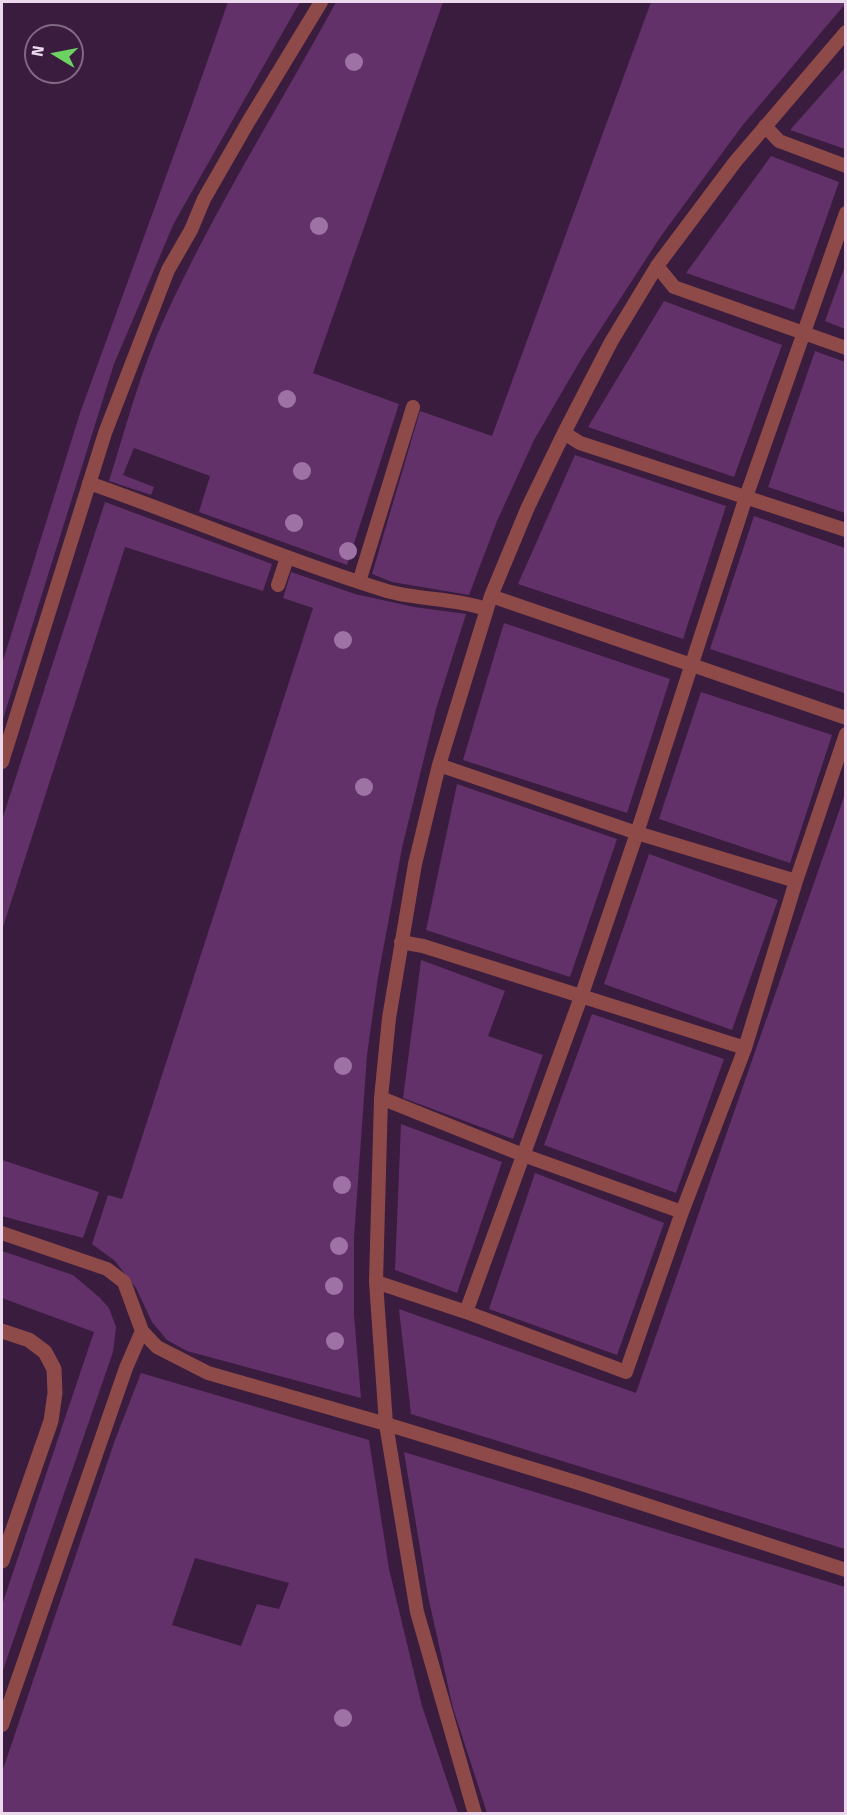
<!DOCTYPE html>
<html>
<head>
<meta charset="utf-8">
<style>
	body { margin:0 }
	#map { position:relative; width:847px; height:1815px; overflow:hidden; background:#3a1c3e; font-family:"Fira Sans",sans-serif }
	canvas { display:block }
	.frame { position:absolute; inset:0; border:3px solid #ecd9ee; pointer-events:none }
	.north { position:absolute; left:24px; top:24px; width:60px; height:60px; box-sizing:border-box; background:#3a1c3e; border:2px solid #816884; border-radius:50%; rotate:280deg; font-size:16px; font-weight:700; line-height:24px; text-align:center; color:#ecd9ee }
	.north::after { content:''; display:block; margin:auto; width:21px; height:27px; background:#6cd362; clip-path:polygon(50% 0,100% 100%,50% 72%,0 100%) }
</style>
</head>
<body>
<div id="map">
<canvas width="847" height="1815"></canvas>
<div class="frame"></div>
<div class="north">N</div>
</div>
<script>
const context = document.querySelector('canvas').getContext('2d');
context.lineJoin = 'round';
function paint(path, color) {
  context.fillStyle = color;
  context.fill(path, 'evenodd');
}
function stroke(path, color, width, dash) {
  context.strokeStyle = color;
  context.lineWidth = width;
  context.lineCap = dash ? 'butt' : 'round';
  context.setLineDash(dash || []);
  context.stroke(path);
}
paint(new Path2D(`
	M228 2H300L174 223 114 364 2 722V664L80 413 193 102Z
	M336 2H443L313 373 399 404 347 565 199 512 210 476 134 448 123 475 154 487 151 495 109 481C126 427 141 369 165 317 215 208 279 107 336 2Z
	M651 2H845L846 3 742 126 661 236 583 356 534 440 497 521 469 595 392 582 372 574 420 411 492 436Z
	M845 68V149L790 130Z
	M771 156 839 182 794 310 686 273Z
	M845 266V329L825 321Z
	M664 301 782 345 734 477 588 427Z
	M815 351 845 362V513L768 487Z
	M575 455 726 506 683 639 518 584Z
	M105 502 272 564 263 591 125 547 2 930V820Z
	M754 516 845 548 846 687 844 693 710 649Z
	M291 572 355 594 414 607 466 614 436 709 402 848 378 977 367 1055 354 1237V1315L361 1398 187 1351 167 1340 152 1322 136 1288 115 1261 92 1244 108 1195 122 1199 313 608 283 598Z
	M504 623 670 679 627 813 463 760Z
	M701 692 832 735 790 863 659 819Z
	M457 784 617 839 570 977 426 930Z
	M845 794V1549L411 1414 399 1309 636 1393Z
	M649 854 778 900 732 1030 604 984Z
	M421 960 505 991 488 1036 543 1055 513 1139 403 1098Z
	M592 1014 724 1059 676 1193 544 1145Z
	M401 1124 502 1162 457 1293 395 1270Z
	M2 1160 99 1192 83 1238 2 1216Z
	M535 1173 664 1223 617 1355 489 1309Z
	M2 1251 73 1275 99 1297 109 1308 116 1327 113 1352 2 1673V1605L94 1332 2 1298Z
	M141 1373 369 1440 389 1569 422 1706 458 1813H2V1772L115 1440ZM195 1558 289 1583 279 1609 257 1604 241 1646 172 1625Z
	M404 1452 845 1587V1813H487L453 1708 428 1596Z`), '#63316a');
stroke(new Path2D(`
	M765 126 779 141 846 166
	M657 266 674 287 846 348
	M564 433 580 443 846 530
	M89 483C189 518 286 560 387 591 419 600 454 598 486 609
	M359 582 413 407
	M278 585 287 558
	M491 596 846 718
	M2 762 105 433 168 270 191 230 204 199 247 124 321 2
	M439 765 637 833 796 881
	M401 942 423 946 745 1048
	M381 1098 523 1155 682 1212
	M2 1233 107 1269 124 1282 142 1331 157 1347 208 1373 386 1424 582 1484 846 1570
	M376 1282 466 1312 626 1372 682 1212 745 1048 796 881 846 734
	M466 1312 581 997 637 833 746 497 846 213
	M2 1725 126 1368 142 1331
	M475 1814 417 1612 386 1424 376 1282 381 1098 389 1018 415 864 439 765 491 596 528 507 564 433 611 342 657 266 735 162 846 32`), '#8e4a49', 14);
stroke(new Path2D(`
	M2 1331 29 1340 45 1352 54 1369 55 1393 51 1421 2 1561`), '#8e4a49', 15);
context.fillStyle = '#9e72a5';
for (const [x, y] of [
	[354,62],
	[319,226],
	[287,399],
	[302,471],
	[294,523],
	[348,551],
	[343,640],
	[364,787],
	[343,1066],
	[342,1185],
	[339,1246],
	[334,1286],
	[335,1341],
	[343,1718]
]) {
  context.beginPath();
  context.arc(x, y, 9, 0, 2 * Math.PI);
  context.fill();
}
</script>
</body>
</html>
